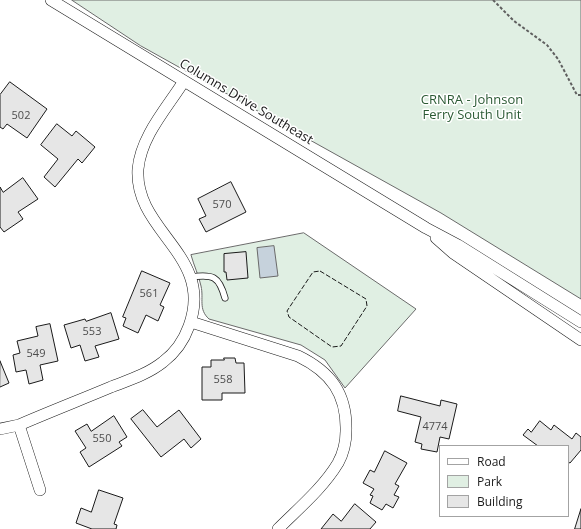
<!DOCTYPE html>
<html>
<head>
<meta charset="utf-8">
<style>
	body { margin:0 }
	#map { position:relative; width:581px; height:529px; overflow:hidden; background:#fff; font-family:"Open Sans",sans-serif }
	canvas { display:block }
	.legend { position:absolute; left:439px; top:445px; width:130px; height:72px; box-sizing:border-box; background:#fff; border:1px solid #a3a3a3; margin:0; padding:5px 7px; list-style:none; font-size:12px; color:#1a1a1a }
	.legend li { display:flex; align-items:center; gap:8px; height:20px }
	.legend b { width:20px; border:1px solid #a3a3a3 }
</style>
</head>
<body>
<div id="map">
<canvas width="581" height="529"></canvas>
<ul class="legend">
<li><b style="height:5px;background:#fff"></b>Road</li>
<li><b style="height:11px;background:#e0efe3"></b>Park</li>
<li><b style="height:11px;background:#e6e6e6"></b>Building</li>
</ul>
</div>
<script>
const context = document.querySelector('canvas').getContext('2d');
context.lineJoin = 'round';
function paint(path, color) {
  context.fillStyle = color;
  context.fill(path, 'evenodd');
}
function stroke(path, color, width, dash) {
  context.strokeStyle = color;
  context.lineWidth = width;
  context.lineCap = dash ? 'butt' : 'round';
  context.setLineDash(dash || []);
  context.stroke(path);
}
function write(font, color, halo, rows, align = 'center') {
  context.font = font + ' "Open Sans",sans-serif';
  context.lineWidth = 3;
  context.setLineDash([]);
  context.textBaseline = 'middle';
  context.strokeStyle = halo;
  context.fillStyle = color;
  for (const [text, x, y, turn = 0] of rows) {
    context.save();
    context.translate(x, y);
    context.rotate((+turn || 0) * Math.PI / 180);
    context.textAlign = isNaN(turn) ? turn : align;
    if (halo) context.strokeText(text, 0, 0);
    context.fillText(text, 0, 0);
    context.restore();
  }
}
const green = new Path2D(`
	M72 0H581V299L441 213 141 46Z
	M304 233 416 309 345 388 325 360 301 345 209 319C198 309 204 299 201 286 199 276 194 266 191 255Z`);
paint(green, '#e0efe3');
stroke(green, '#6a6a6a', 1);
const water = new Path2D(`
	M274 246 278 276 260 278 257 248Z`);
paint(water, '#c6d2dc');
stroke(water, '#6a6a6a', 1);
const building = new Path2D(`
	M10 82 47 109 27 138 7 124 3 129 0 127V95Z
	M57 124 72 136 76 131 95 147 82 163 78 159 55 187 44 177 58 159 41 145Z
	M23 178 38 199 18 212 23 219 4 232 0 227V187L3 192Z
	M231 182 246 212 206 232 199 219 206 216 198 199Z
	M246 252 248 278 227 280 226 272H224V254Z
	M142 271 170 283 160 305 164 307 158 321 146 315 138 333 123 326 126 318 123 317Z
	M111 313 119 339 95 346 99 357 85 361 80 345 71 348 64 325 85 319 86 321Z
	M50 324 58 361 40 365 43 380 29 384 26 370 16 372 13 355 20 353 17 341 38 336 36 327Z
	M224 358H235L236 363H244L245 393H222V400H202V367H211V360H224Z
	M0 361 9 383 0 387Z
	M401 396 440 406 441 400 457 404 449 439 440 437 437 452 421 449 422 444 415 442 421 417 398 411Z
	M143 410 157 427 179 410 201 439 191 448 184 439 161 457 131 419Z
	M114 416 127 437 119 442 122 446 89 467 80 452 86 448 75 431 87 424 91 431Z
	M540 421 551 430 554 425 572 439 576 433 581 437V450L570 463 568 462V446H538L523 435 528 429 531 432Z
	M385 451 407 463 395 484 399 486 394 495 399 497 393 508 386 504 382 510 370 503 373 496 370 495 374 489 363 483 370 470 374 472Z
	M99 490 123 498 114 524 117 525 116 529H92L76 523 81 508 91 512Z
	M355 504 376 522 370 529H321L333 514 341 521Z
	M581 509V529H575Z`);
paint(building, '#e6e6e6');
stroke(building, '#1a1a1a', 1);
const service = new Path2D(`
	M191 277C213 274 219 276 225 298`);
const minor = new Path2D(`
	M51 0 426 228 458 245 581 322
	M436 238 453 253 581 340
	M191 322 298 356C331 372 347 394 346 431 346 441 343 454 338 463 323 488 299 508 278 529
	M19 425 40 490
	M0 429 19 425C49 412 80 400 111 387 129 380 148 374 163 362 175 353 184 340 189 326 215 255 134 232 138 169 141 136 167 108 184 81`);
stroke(service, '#1a1a1a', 7);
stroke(minor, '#1a1a1a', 12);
stroke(new Path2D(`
	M493 0 514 21 547 45 558 59 577 95H581`), '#5f5f5f', 2, [3, 2]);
stroke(service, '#fff', 5.5);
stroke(minor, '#fff', 11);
stroke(new Path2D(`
	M320 271 366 299 367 306 341 346 332 347 289 317 287 311 313 272Z`), '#1a1a1a', 1, [5, 2]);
write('11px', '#4d4d4d', null, [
	["502",21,116],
	["570",222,205],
	["561",149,294],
	["553",92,332],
	["549",36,354],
	["558",223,380],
	["4774",435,427],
	["550",102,439]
]);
write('13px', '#2b5a34', '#fff', [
	["CRNRA - Johnson",472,100],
	["Ferry South Unit",472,115]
]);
write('13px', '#1a1a1a', '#fff', [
	["Columns Drive Southeast",246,102,31]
]);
</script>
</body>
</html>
